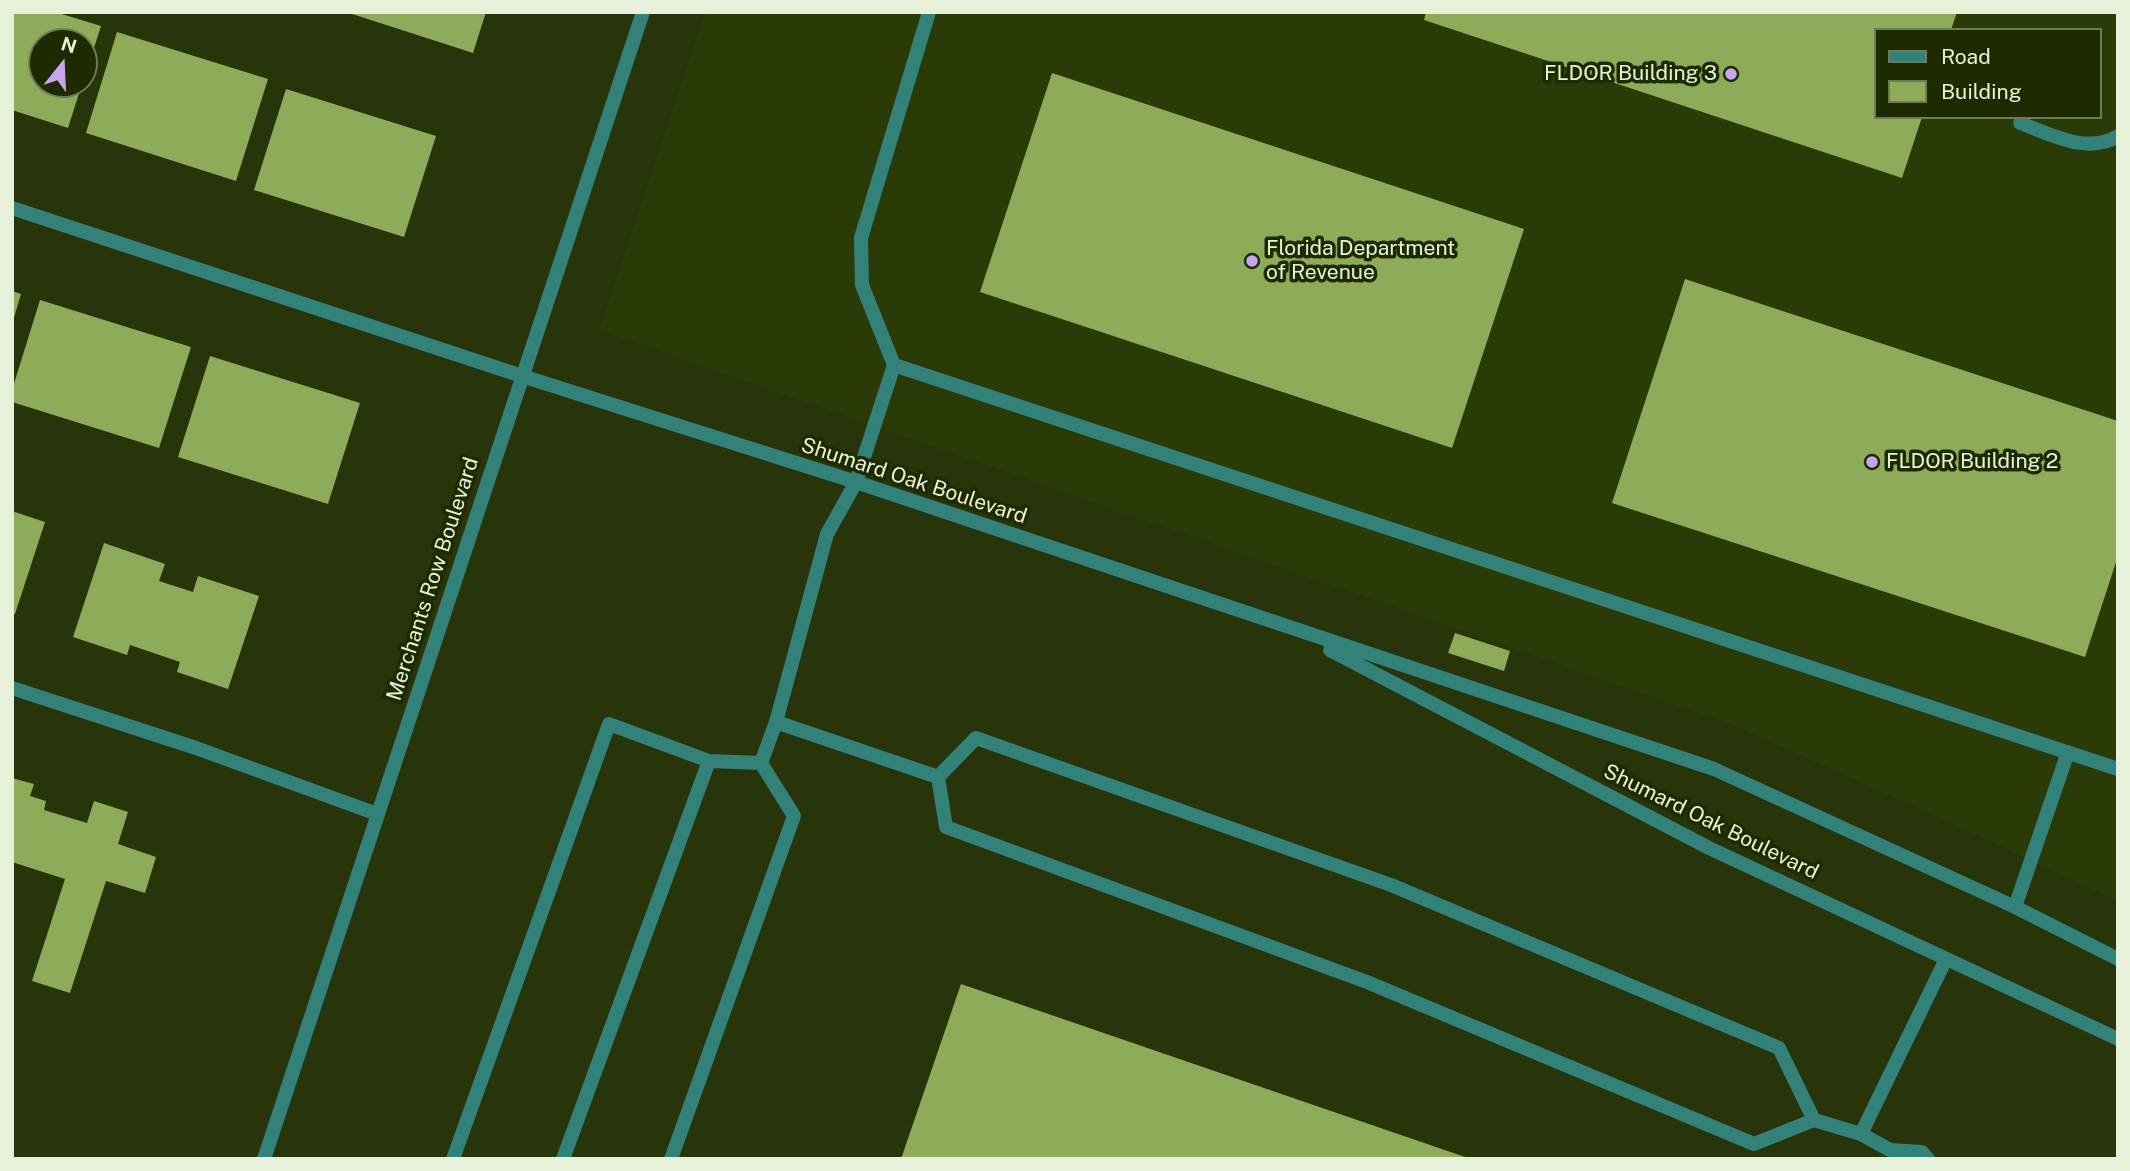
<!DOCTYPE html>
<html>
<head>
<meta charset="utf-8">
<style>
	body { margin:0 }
	#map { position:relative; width:2130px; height:1171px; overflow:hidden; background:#28350b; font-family:"Public Sans",sans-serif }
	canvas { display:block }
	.frame { position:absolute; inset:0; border:14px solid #e7f1da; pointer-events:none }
	.legend { position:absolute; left:1874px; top:28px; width:228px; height:91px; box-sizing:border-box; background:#1e2b01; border:2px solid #6e7a58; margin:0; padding:9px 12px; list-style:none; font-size:21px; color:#e7f1da }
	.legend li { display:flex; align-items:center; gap:14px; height:35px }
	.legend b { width:35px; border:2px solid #6e7a58 }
	.north { position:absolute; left:28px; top:28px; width:70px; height:70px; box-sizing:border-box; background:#1e2b01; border:2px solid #6e7a58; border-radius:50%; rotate:18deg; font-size:19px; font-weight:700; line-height:28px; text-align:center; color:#e7f1da }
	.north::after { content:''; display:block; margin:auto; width:24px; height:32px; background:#c8a6ef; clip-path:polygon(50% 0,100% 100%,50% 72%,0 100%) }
</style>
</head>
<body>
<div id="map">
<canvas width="2130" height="1171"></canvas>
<div class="frame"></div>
<ul class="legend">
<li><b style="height:9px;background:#33827a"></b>Road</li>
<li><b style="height:19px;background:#8dab59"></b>Building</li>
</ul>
<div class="north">N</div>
</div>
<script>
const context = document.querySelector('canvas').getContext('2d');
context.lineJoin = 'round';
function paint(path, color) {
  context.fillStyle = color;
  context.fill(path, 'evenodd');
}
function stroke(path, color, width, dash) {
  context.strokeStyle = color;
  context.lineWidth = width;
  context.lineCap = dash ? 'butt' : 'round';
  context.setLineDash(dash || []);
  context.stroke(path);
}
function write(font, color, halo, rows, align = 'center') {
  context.font = font + ' "Public Sans",sans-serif';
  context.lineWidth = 7;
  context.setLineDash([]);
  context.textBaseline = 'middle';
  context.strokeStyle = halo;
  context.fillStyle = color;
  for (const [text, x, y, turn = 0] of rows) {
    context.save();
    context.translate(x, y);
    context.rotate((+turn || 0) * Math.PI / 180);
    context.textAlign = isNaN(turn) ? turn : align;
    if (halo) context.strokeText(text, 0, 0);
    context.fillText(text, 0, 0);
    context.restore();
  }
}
paint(new Path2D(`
	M705 12H2118V901L1936 816 1728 723 599 330ZM1876 30H2100V117H1876Z`), '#2b3b07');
paint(new Path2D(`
	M12 12H55L101 26 85 76 84 42H42V84H82L68 128 12 110Z
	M346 12H486L473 53Z
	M1426 12H1957L1951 30H1876V117H1922L1902 178 1424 20Z
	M117 32 268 79 236 181 86 133Z
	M1052 73 1524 229 1452 448 980 292Z
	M286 89 436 136 404 237 254 190Z
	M1685 279 2118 421V556L2085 657 1612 503Z
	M12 291 21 294 13 321H12Z
	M40 300 191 347 159 448 12 402V390Z
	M210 356 360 403 328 504 178 457Z
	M12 511 45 522 15 614H12Z
	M104 543 165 564 159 581 193 592 198 576 259 596 228 689 177 672 180 662 130 645 127 655 73 637Z
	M1455 633 1510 651 1504 671 1448 653Z
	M12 778 34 784 30 796 46 801 44 810 87 823 94 801 128 812 118 844 156 857 145 893 106 881 70 993 32 981 65 879 12 862Z
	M961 984 1468 1158V1159H901Z`), '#8dab59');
stroke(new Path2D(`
	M929 12 861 238 862 285 894 365 2118 769
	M2020 123C2051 134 2087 155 2118 136
	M12 208 522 376
	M12 688 196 748 377 814
	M776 722 938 777 946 827 1367 982 1754 1144 1814 1120 1779 1048 1391 885 976 738 938 777
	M761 763 776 722 827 534 856 482 894 365
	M2015 907 2068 752
	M1814 1120 1861 1134 1946 959
	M1861 1134 1890 1150 1922 1152 1928 1159
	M453 1159 609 724 709 761 761 763 794 816 671 1159
	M563 1159 709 761`), '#33827a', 14);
stroke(new Path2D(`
	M522 376 856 482 1714 769 2015 907 2118 959
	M1330 650 1709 848 2118 1039
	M264 1159 643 12`), '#33827a', 14);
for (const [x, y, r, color] of [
	[1731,74,7,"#c8a6ef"],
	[1252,261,7,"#c8a6ef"],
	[1872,462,7,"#c8a6ef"]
]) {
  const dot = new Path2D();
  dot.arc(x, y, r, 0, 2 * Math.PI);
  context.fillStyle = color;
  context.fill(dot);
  stroke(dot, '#1e2b01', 2.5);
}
write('21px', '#e7f1da', '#1e2b01', [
	["FLDOR Building 3",1717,74,"right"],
	["Florida Department",1266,249],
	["of Revenue",1266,273],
	["FLDOR Building 2",1886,462]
], 'left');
write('21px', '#e7f1da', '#1e2b01', [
	["Shumard Oak Boulevard",914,481,18],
	["Merchants Row Boulevard",433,579,-72],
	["Shumard Oak Boulevard",1711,822,26]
]);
</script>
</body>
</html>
